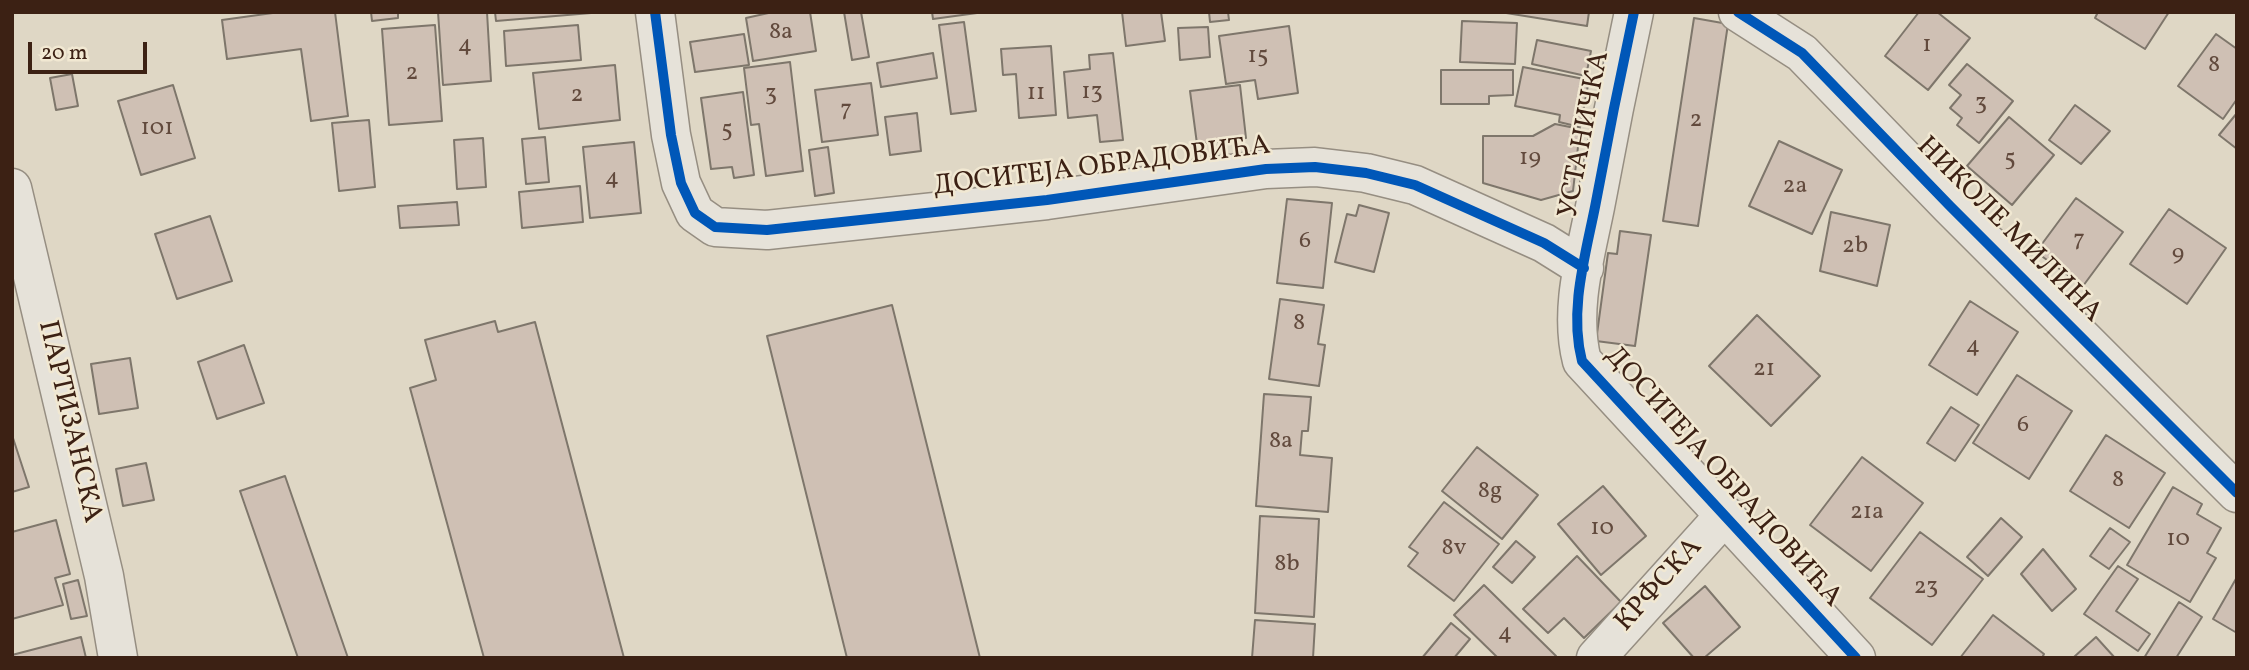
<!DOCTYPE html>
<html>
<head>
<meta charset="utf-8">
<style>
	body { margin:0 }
	#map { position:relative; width:2249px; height:670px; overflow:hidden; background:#dfd7c5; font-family:Vollkorn,serif }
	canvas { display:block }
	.frame { position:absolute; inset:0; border:14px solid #3c2114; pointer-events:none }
	.scale { position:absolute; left:28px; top:42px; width:119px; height:32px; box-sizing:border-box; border:4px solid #3c2114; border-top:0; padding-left:9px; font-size:21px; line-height:24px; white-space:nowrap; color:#3c2114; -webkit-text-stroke:5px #f1e8d2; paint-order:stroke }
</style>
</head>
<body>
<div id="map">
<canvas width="2249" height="670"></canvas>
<div class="frame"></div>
<div class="scale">20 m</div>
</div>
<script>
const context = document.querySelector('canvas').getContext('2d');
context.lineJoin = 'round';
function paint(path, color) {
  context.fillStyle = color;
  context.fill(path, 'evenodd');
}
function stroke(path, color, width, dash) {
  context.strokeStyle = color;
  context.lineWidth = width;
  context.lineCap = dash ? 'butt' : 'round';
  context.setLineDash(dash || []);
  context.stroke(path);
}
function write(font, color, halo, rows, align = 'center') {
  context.font = font + ' Vollkorn,serif';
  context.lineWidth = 5;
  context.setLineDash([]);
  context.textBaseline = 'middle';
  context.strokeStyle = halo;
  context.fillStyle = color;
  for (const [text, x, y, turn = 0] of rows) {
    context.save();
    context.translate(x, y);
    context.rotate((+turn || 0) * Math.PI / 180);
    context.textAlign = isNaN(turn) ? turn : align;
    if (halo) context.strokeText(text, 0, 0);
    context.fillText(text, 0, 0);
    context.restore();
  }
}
const building = new Path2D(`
	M280 12H335L348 116 311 121 301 49 227 59 222 20Z
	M371 12H398V18L372 21Z
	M438 12H487L491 81 443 85Z
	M495 12H603L496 21Z
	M773 12H810L816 51 753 61 746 18Z
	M844 12H861L869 57 852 60Z
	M932 12H976L977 13 933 19Z
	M1122 12H1161L1165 41 1126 46Z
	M1209 12H1228L1229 20 1210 22Z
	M1500 12H1589L1587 26Z
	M1919 12H1937L1970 38 1928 90 1885 56Z
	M2098 12H2169L2145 49 2095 18Z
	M1694 18 1728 24 1698 226 1663 221Z
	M1462 21 1517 23 1515 64 1460 62Z
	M964 22 976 111 951 114 939 25Z
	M435 25 442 121 389 125 382 29Z
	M578 25 581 60 506 66 504 31Z
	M1289 26 1298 93 1258 99 1255 80 1226 84 1219 36Z
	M1208 27 1210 57 1180 60 1178 28Z
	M744 34 749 65 695 72 690 42Z
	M2216 34 2237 49V99L2223 119 2178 86Z
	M1537 40 1591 51 1586 76 1532 64Z
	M1051 46 1056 115 1019 118 1016 74 1003 75 1001 49Z
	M933 53 937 78 881 87 877 63Z
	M1113 53 1123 140 1100 142 1097 115 1068 118 1064 72 1090 69 1089 55Z
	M790 62 803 171 766 176 759 124 751 125 744 68Z
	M1967 64 2013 101 1979 143 1957 125 1962 118 1950 108 1961 95 1949 85Z
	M615 65 620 120 539 129 533 73Z
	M1523 67 1589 80 1580 127 1559 122 1560 115 1515 106Z
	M1441 70H1513V95L1489 96V104H1441Z
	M72 74 78 106 56 110 50 78Z
	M871 83 878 135 822 142 815 90Z
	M173 85 195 158 141 175 118 101Z
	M1240 85 1246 138 1197 144 1190 91Z
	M743 92 754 175 734 178 732 167 711 169 701 98Z
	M2075 105 2110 131 2081 164 2049 140Z
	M917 113 921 151 890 155 885 117Z
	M2237 113V149L2219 135Z
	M2009 117 2054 155 2012 205 1967 166Z
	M369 120 375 187 339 191 332 123Z
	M1555 124 1580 129 1573 191 1541 200 1483 183V136H1533Z
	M545 137 549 182 526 184 522 139Z
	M483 138 486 187 457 189 454 140Z
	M1779 141 1842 170 1812 234 1749 206Z
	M634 142 641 213 590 218 583 147Z
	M828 147 834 193 815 196 809 150Z
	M580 186 583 222 522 228 519 192Z
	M2076 198 2123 232 2083 286 2036 252Z
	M1287 199 1332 203 1323 288 1277 283Z
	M457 202 459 225 400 228 398 206Z
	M1359 205 1389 213 1374 272 1335 262 1347 214 1356 216Z
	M2169 209 2226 248 2187 304 2130 264Z
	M1831 212 1890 225 1877 286 1820 271Z
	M210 216 232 281 177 299 155 234Z
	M1620 231 1651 235 1635 346 1596 341 1608 253 1617 254Z
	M1280 299 1324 305 1318 344 1325 345 1319 386 1269 379Z
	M1970 301 2018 332 1977 395 1929 365Z
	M892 305 980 658H847L767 336Z
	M1757 315 1820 376 1771 426 1709 366Z
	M495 321 498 332 535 322 624 658H484L410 388 436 380 425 340Z
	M244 345 264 403 217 419 198 362Z
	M130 358 138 408 99 414 91 364Z
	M2017 375 2072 411 2029 479 1973 443Z
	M1264 394 1311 397 1308 431H1302L1300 455 1332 458 1328 512 1256 506Z
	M1951 407 1979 425 1955 461 1927 443Z
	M12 435 29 487 12 492Z
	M2106 435 2165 473 2129 528 2070 491Z
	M1477 447 1538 495 1502 539 1442 491Z
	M1862 457 1923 503 1871 571 1810 525Z
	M146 463 154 500 123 506 116 469Z
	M285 476 348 658H298L240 491Z
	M1603 486 1646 536 1601 575 1558 524Z
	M2173 487 2202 504 2197 514 2221 528 2207 553 2216 558 2190 602 2127 565Z
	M1444 502 1499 544 1454 601 1408 566 1418 553 1409 547Z
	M1260 516 1319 519 1314 617 1255 613Z
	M2001 518 2022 537 1988 576 1967 557Z
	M56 520 70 574 55 578 63 605 12 619V532Z
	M2110 528 2130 542 2109 569 2090 556Z
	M1920 532 1983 579 1932 645 1870 598Z
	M1516 541 1535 557 1512 583 1493 567Z
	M2043 549 2076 589 2052 611 2021 574Z
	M1577 556 1621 602 1584 638 1564 618 1548 633 1523 609Z
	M2118 566 2138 579 2116 611 2150 634 2138 651 2084 614Z
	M2237 577V633L2213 619Z
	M78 580 87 616 71 619 63 584Z
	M1484 585 1556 656 1554 658H1498L1454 615Z
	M1705 586 1740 627 1704 658H1694L1663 623Z
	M2179 602 2202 617 2176 658H2144Z
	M1993 615 2044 654 2042 658H1960Z
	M1255 620 1315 624 1313 658H1252Z
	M1451 623 1470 639 1454 658H1422Z
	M81 637 86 658H12V655Z
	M2096 637 2115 658H2075L2074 657Z`);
paint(building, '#cfc0b4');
stroke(building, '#7e766b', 2);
const minor = new Path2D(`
	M655 12 671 135 681 183 695 213 715 227 767 230 1047 200 1266 169 1315 167 1366 173 1415 185 1544 243 1584 268
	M1634 12C1620 77 1607 142 1595 207 1585 257 1569 311 1582 361L1856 658
	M1738 12 1802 53 1950 206 2237 493
	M12 188 104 576 118 658
	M1596 658 1725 515`);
stroke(minor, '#968e82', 41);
stroke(minor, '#e6e2d9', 38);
stroke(new Path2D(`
	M655 12 671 135 681 183 695 213 715 227 767 230 1047 200 1266 169 1315 167 1366 173 1415 185 1544 243 1584 268
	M1634 12C1620 77 1607 142 1595 207 1585 257 1569 311 1582 361L1856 658
	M1738 12 1802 53 1950 206 2237 493`), '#0057b8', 10);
write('24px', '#624a3d', null, [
	["8a",781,34],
	["4",465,47],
	["1",1927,47],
	["15",1258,58],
	["8",2214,67],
	["2",412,75],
	["13",1092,94],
	["11",1036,95],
	["3",771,96],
	["2",577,97],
	["3",1981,105],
	["7",846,112],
	["2",1696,122],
	["101",157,130],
	["5",727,132],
	["19",1530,160],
	["5",2010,161],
	["4",612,180],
	["2a",1795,188],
	["7",2079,242],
	["6",1305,243],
	["2b",1855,248],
	["9",2178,256],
	["8",1299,325],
	["4",1973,348],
	["21",1764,371],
	["6",2023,427],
	["8a",1281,443],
	["8",2118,482],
	["8g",1490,493],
	["21a",1867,514],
	["10",1602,530],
	["10",2178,541],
	["8v",1454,550],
	["8b",1287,566],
	["23",1926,589],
	["4",1505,635]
]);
write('28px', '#3c2114', '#f1e8d2', [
	["УСТАНИЧКА",1586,135,-79],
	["ДОСИТЕЈА ОБРАДОВИЋА",1102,168,-7],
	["НИКОЛЕ МИЛИНА",2008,231,45],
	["ПАРТИЗАНСКА",68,422,77],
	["ДОСИТЕЈА ОБРАДОВИЋА",1722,478,48],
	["КРФСКА",1660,586,-48]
]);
</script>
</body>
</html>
